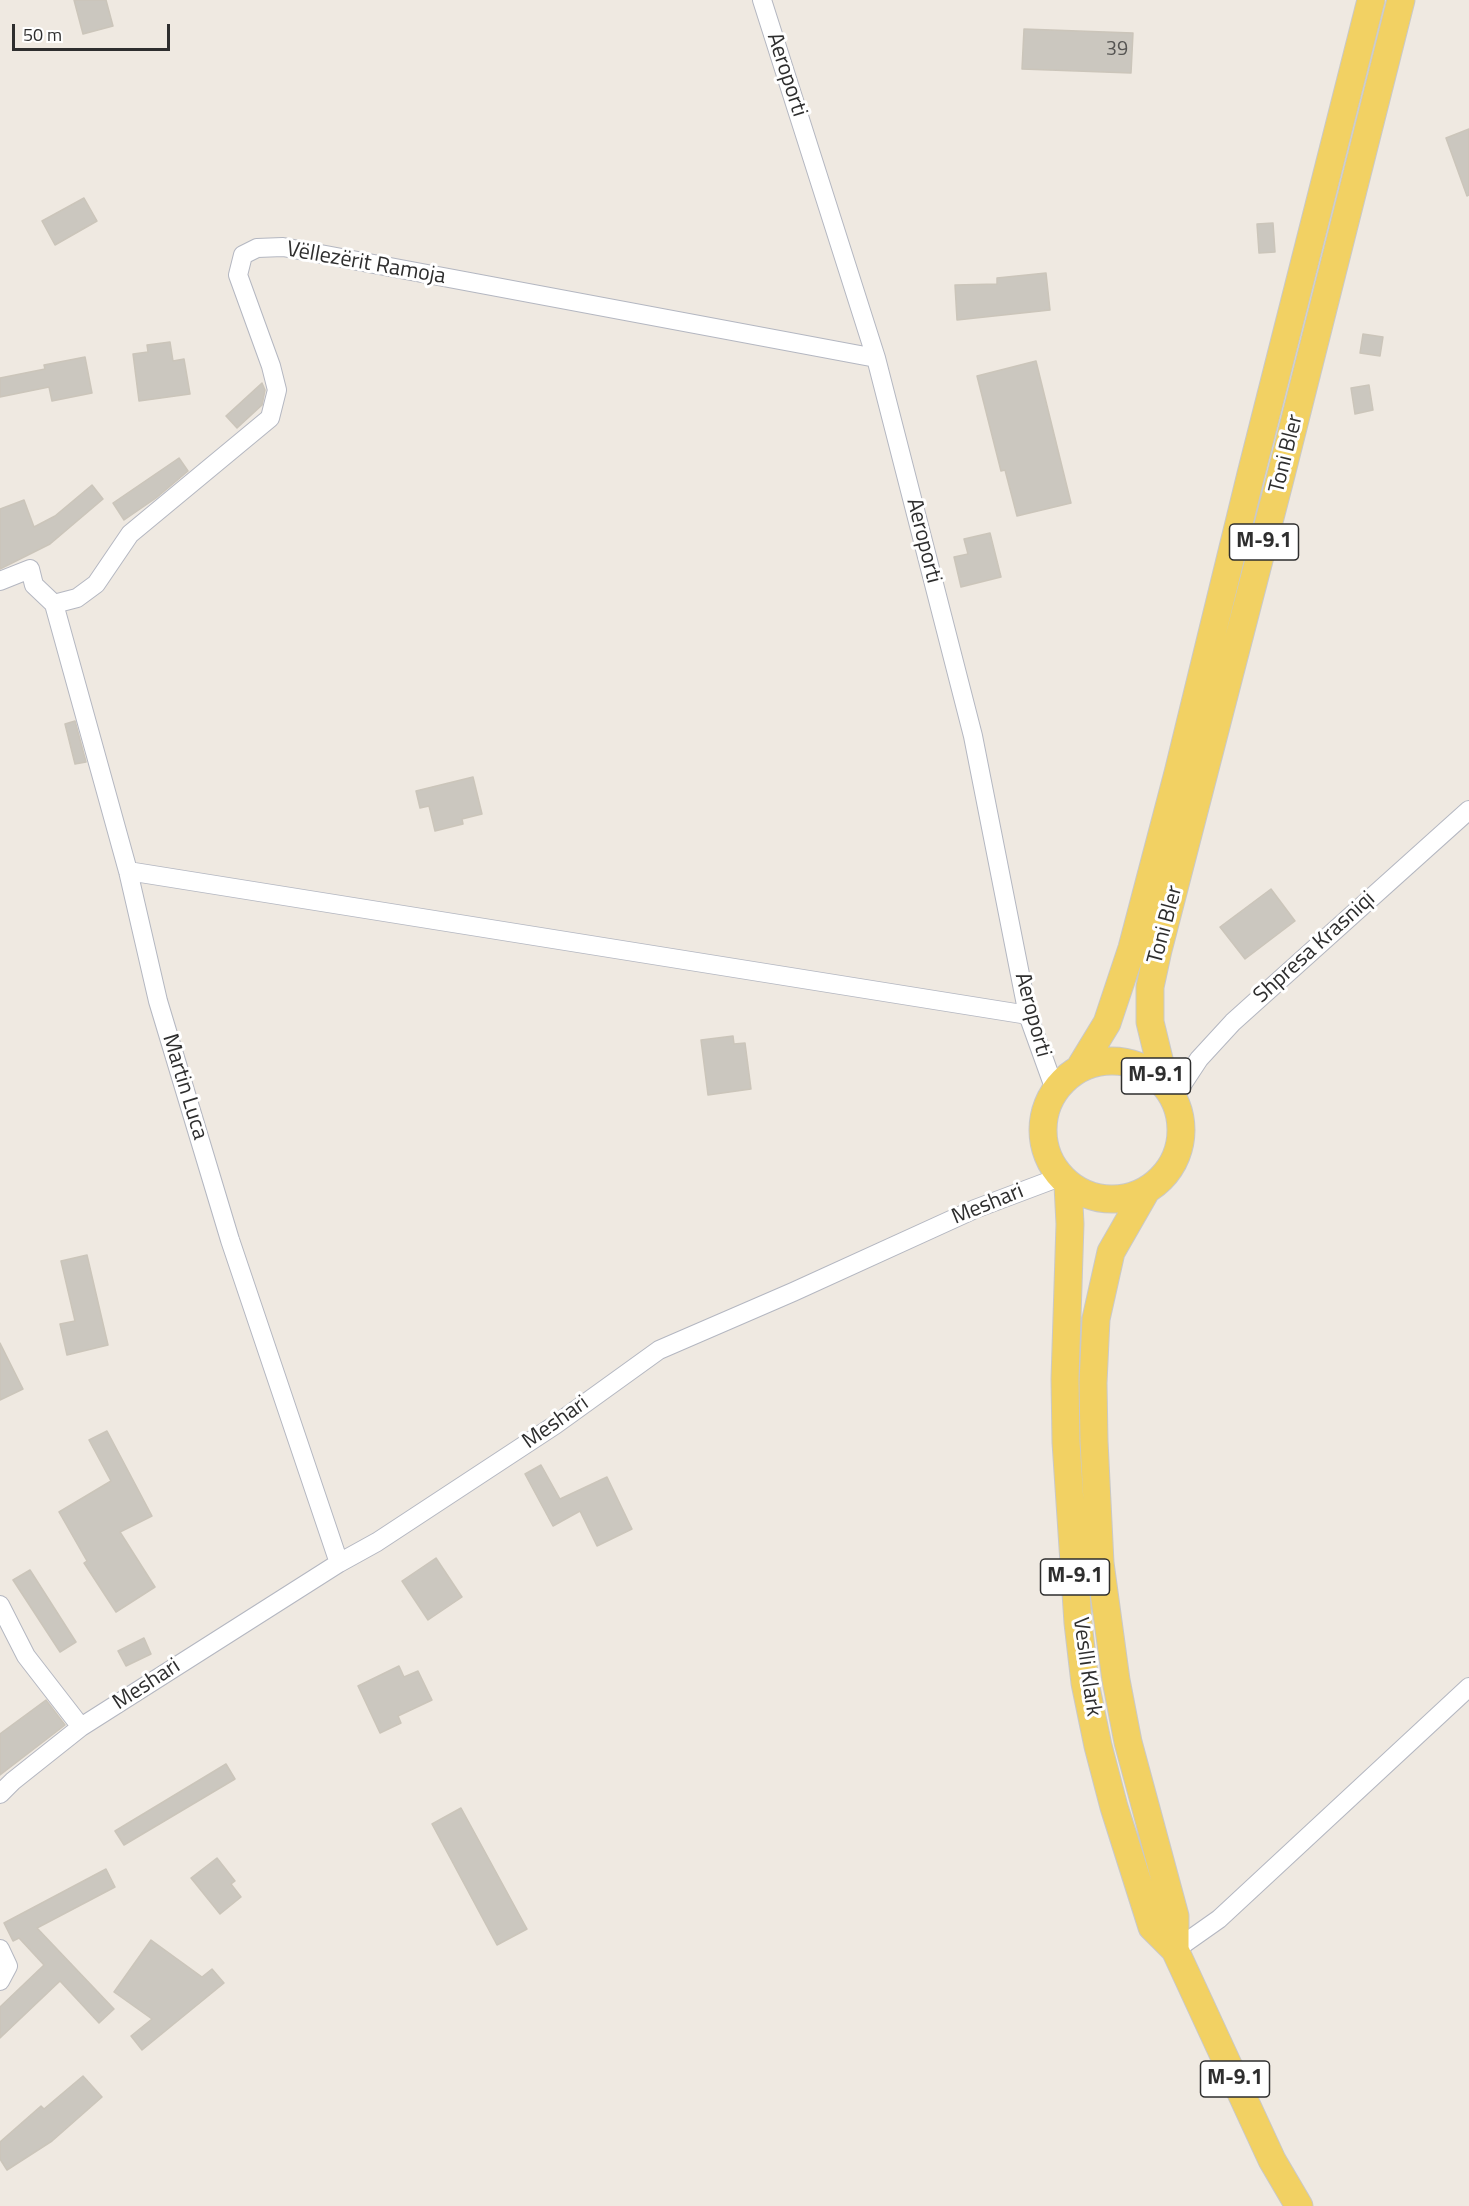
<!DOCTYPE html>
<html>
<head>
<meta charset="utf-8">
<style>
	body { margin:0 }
	#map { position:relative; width:1469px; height:2206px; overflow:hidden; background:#efe9e1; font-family:"Titillium Web",sans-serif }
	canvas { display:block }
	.scale { position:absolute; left:12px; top:24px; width:158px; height:27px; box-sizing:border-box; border:3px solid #2e2e2e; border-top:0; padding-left:8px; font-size:18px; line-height:21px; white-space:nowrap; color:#2e2e2e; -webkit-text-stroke:4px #fff; paint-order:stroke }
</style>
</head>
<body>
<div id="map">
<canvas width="1469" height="2206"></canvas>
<div class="scale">50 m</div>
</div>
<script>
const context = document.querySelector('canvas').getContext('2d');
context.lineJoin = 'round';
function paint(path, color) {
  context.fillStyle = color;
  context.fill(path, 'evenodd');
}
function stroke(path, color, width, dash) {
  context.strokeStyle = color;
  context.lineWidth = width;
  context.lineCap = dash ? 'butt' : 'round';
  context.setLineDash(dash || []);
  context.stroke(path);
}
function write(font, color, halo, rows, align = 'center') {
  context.font = font + ' "Titillium Web",sans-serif';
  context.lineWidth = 6;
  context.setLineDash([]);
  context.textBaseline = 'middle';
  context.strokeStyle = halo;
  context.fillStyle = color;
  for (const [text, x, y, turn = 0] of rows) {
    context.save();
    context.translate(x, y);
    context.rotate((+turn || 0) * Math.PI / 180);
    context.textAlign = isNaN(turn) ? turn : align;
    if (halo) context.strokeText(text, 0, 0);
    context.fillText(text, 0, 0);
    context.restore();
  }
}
const building = new Path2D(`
	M74 0H106L113 26 83 34Z
	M1024 29 1133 33 1131 73 1022 69Z
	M1469 129V195L1467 196 1446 138Z
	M84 198 97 221 55 245 42 221Z
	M1273 223 1275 252 1259 253 1257 224Z
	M1046 273 1050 310 957 320 955 285 997 284V278Z
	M1363 334 1383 337 1380 356 1360 353Z
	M170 342 173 361 184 359 190 394 139 401 133 354 148 352 147 345Z
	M85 357 92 393 52 401 49 387 0 397V378L45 369 44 365Z
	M1036 361 1071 503 1017 516 1005 470 1001 471 977 376Z
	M262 383 265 390 262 405 237 428 226 416Z
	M1369 385 1373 410 1355 414 1351 388Z
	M179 458 188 471 156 498 124 520 113 503Z
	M92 485 103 499 50 544 0 569V509L24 500 34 527 55 516Z
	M990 533 1001 577 961 587 954 557 968 554 964 539Z
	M75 721 86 762 75 764 65 724Z
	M473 777 482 814 462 819 463 824 435 831 429 806 420 808 416 791Z
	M1271 889 1295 921 1245 959 1220 927Z
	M733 1036 734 1044 745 1043 751 1089 708 1095 701 1040Z
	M87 1255 108 1345 67 1355 60 1324 75 1321 61 1261Z
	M0 1343 23 1389 0 1400Z
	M107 1431 152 1516 120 1532 155 1587 116 1612 84 1563 87 1561 59 1512 111 1481 89 1440Z
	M541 1465 560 1499 607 1477 632 1529 597 1546 580 1511 553 1526 525 1474Z
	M436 1558 462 1597 428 1620 402 1581Z
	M30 1570 76 1642 60 1652 13 1580Z
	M144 1638 151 1654 126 1666 118 1651Z
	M399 1666 404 1677 418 1671 432 1700 398 1716 401 1723 380 1733 358 1686Z
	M46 1700 65 1725 0 1775V1734Z
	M226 1764 235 1779 124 1845 115 1831Z
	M461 1808 527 1929 497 1945 432 1824Z
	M217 1858 235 1881 231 1884 241 1897 220 1914 191 1878Z
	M106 1869 115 1887 37 1928 114 2009 99 2023 60 1981 0 2038V2007L44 1965 19 1938 13 1941 4 1923Z
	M151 1940 202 1977 212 1969 224 1983 142 2050 131 2036 152 2019 114 1992Z
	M83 2076 102 2097 52 2141 7 2170 0 2159V2142L41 2106 44 2109Z`);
paint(building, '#cbc7bf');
stroke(building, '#cbc5ba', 1.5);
const minor = new Path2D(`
	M762 0 876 358 973 736 1028 1015 1055 1090
	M0 581 30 569 34 585 54 604
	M54 604 77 598 96 584 130 534 270 418 277 390 271 366 238 275 243 255 257 248 283 247 876 358
	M54 604 128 871 158 1001 230 1240 339 1563
	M128 871 1028 1015
	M1174 1097 1199 1059 1233 1022 1469 810
	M0 1605 26 1656 81 1727
	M0 1794 13 1781 81 1727 339 1563 377 1542 555 1425 659 1350 793 1292 975 1209 1060 1177
	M0 1949 8 1966 0 1981
	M1175 1950 1219 1919 1469 1687`);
const primary = new Path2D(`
	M1043 1130a69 69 0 1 1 138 0a69 69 0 1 1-138 0Z
	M1079 1069 1107 1023 1132 948 1178 773 1251 474 1371 0
	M1165 1084 1150 1022V987L1158 950 1280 479 1401 0
	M1068 1185 1070 1224 1065 1379 1066 1442 1078 1623 1085 1683 1098 1746 1114 1807 1152 1927 1175 1950 1272 2160 1299 2206
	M1146 1191 1111 1252 1096 1319 1093 1383 1094 1441 1100 1563 1116 1680 1128 1742 1175 1916V1950`);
stroke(minor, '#b4b7c1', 20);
stroke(primary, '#c9c9c9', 29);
stroke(minor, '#fff', 18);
stroke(primary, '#f2d163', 27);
write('20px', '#555452', null, [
	["39",1117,50]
]);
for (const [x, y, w] of [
	[1264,542,69],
	[1156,1076,69],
	[1075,1577,69],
	[1235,2079,69]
]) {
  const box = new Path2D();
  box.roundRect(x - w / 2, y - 18, w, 36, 4.5);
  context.fillStyle = '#fff';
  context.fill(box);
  stroke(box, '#2e2e2e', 1.5);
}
write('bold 21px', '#2e2e2e', null, [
	["M-9.1",1264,542],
	["M-9.1",1156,1076],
	["M-9.1",1075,1577],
	["M-9.1",1235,2079]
]);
write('22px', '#2e2e2e', '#fff', [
	["Aeroporti",786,75,72],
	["Vëllezërit Ramoja",366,264,10],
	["Toni Bler",1287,454,-76],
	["Aeroporti",923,541,76],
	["Toni Bler",1166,925,-75],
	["Shpresa Krasniqi",1315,948,-42],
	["Aeroporti",1032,1015,75],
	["Martin Luca",184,1087,73],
	["Meshari",988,1205,-22],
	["Meshari",556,1423,-35],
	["Veslli Klark",1086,1667,82],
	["Meshari",147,1685,-33]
]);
</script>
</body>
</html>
